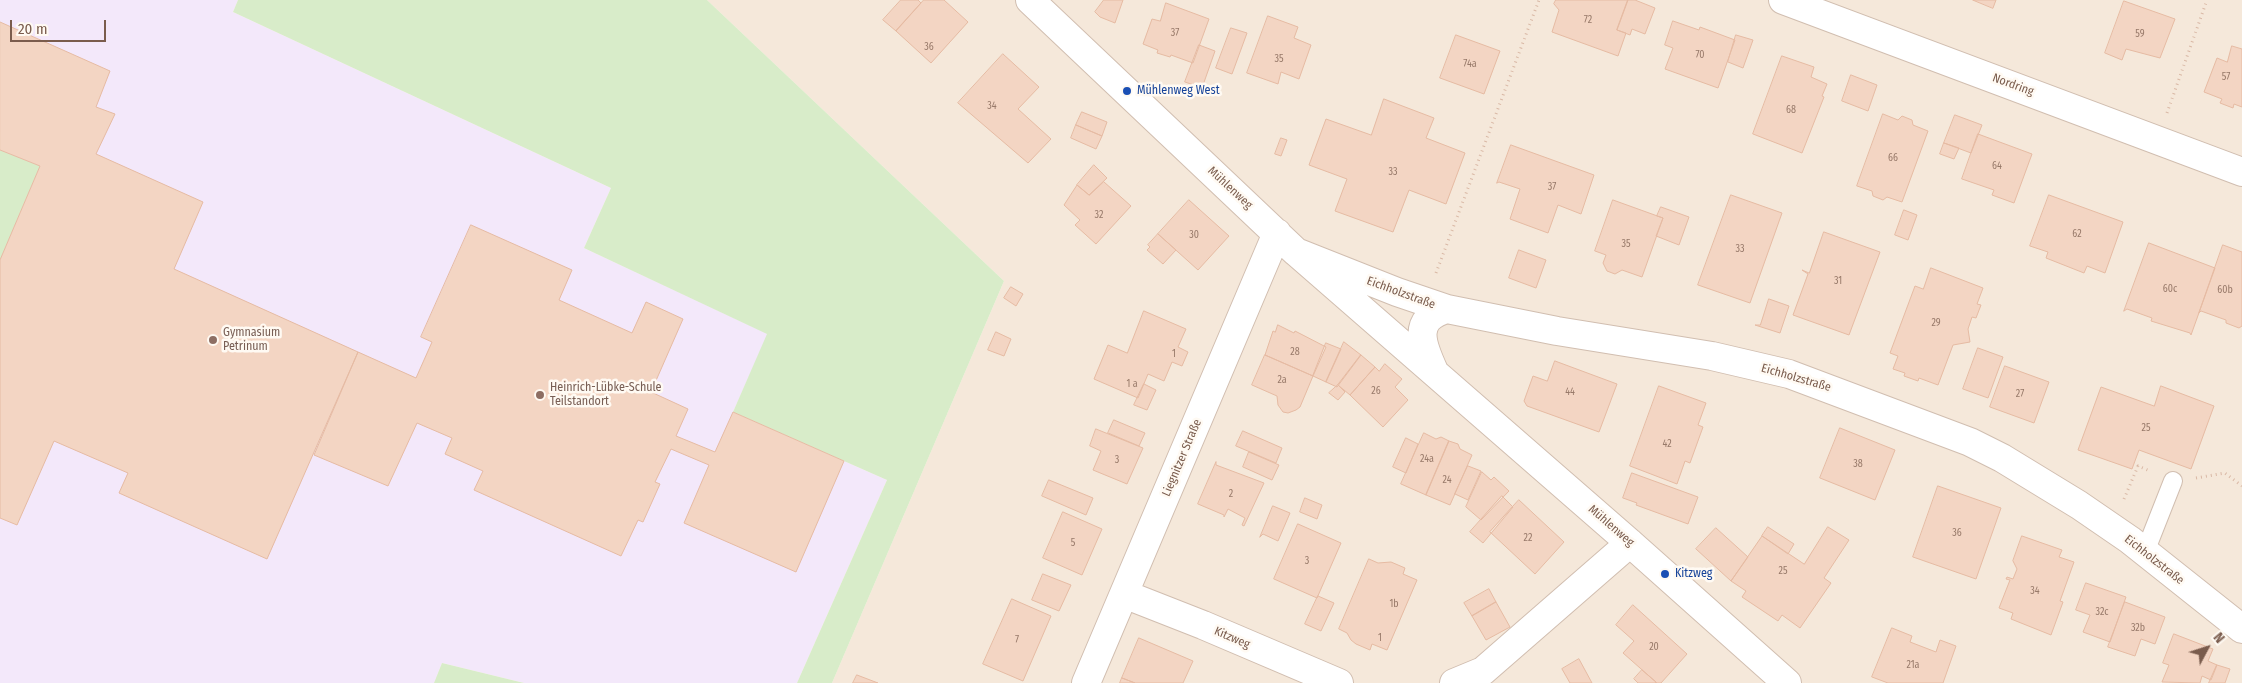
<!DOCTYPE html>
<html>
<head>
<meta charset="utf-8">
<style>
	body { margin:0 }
	#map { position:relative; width:2242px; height:683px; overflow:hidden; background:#fdf6ec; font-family:"Fira Sans Condensed",sans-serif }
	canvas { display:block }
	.north { position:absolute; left:2182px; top:623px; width:50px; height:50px; -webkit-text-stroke:4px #fffaf3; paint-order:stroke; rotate:50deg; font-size:14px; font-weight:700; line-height:20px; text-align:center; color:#7a5c4d }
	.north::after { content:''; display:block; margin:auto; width:18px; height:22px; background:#7a5c4d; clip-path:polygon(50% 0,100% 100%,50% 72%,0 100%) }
	.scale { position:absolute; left:10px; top:20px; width:96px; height:22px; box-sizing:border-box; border:2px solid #7a5c4d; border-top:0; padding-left:6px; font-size:15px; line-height:18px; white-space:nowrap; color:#7a5c4d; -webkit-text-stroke:4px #fffaf3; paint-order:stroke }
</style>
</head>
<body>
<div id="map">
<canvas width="2242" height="683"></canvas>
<div class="north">N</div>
<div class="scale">20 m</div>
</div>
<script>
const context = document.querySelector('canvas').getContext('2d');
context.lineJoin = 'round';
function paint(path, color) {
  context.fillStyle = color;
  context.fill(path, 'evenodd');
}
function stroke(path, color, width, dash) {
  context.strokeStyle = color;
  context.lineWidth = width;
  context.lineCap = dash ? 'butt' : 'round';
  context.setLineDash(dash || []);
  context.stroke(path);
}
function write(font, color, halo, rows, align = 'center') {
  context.font = font + ' "Fira Sans Condensed",sans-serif';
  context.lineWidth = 5;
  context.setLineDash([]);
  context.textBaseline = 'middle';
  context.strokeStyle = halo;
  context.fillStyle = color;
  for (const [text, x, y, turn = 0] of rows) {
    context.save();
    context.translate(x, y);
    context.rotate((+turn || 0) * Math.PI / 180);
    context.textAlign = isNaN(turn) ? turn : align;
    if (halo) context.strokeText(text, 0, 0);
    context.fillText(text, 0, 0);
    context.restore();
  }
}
paint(new Path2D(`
	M707 0H2242V683H832L1004 281Z`), '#f5e8da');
paint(new Path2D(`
	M0 0H238L233 12 611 188 584 248 768 334 733 412 887 480 797 683H524L442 663 434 683H0Z`), '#f3e8fa');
paint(new Path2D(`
	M238 0H707L1004 281 832 683H797L887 480 733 412 767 334 584 248 611 188 233 12Z
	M0 150 40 166 0 260Z
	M442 663 524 683H434Z`), '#d8ecc9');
const building = new Path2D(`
	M901 0H918L921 3 896 31 883 20Z
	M924 0H944L968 22 931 63 896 31Z
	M1104 0H1123L1115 23 1100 17 1095 12Z
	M1556 0H1628L1617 30 1626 33 1618 56 1552 32 1559 10 1554 4Z
	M1628 0H1635L1655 8 1645 34 1632 29 1630 35 1617 30Z
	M1973 0H1996L1993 8Z
	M2124 1 2175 19 2160 58 2126 49 2122 60 2105 53Z
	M1166 3 1209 19 1193 63 1171 55 1170 57 1157 53 1158 50 1143 44 1152 19 1160 21Z
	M1268 16 1298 27 1294 38 1311 45 1299 79 1281 72 1278 84 1247 73Z
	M1673 21 1699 30 1700 27 1735 40 1718 88 1665 69 1673 48 1665 45Z
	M0 22 110 71 96 107 115 114 96 154 203 202 174 269 358 352 267 559 119 493 128 473 54 441 17 525 0 518V260L40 166 0 150Z
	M1231 28 1247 33 1232 74 1216 68Z
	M1456 35 1500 51 1484 94 1440 78Z
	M1736 35 1753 40 1743 68 1728 62Z
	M1199 45 1215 51 1202 88 1185 82Z
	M2232 46 2242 49V107L2234 104 2233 108 2220 103 2222 99 2204 92 2217 58 2227 62Z
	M1003 54 1039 87 1018 109 1051 139 1028 163 958 103Z
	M1782 56 1814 67 1811 77 1827 84 1822 96 1824 97 1802 153 1753 134Z
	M1851 75 1877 85 1868 111 1842 101Z
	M1384 99 1434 118 1426 138 1465 153 1446 204 1409 190 1393 232 1335 211 1347 179 1309 165 1326 119 1371 135Z
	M1082 112 1107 122 1102 136 1076 125Z
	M1883 114 1898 120 1902 116 1912 120 1913 125 1928 131 1902 202 1887 197 1883 200 1873 196 1872 191 1857 186Z
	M1955 115 1982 125 1971 153 1944 143Z
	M1076 125 1102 136 1096 149 1071 138Z
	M1978 134 2032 154 2014 203 1992 195 1994 190 1962 179Z
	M1281 138 1287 140 1281 156 1275 154Z
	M1944 143 1959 148 1954 159 1940 154Z
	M1511 145 1594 175 1581 214 1558 205 1548 233 1510 219 1520 189 1499 182 1497 183Z
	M1094 165 1107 178 1089 195 1077 185Z
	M1104 182 1131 206 1096 244 1075 225 1080 220 1064 205 1077 185 1089 195Z
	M1731 195 1782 213 1750 303 1698 285Z
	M2049 195 2123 222 2105 273 2087 266 2084 273 2046 258 2048 252 2030 246Z
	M1189 200 1229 236 1198 270 1158 234Z
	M1613 200 1663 218 1642 277 1622 270 1615 274 1607 271 1603 263 1606 255 1595 251Z
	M1661 207 1689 217 1679 245 1656 236 1663 218 1657 216Z
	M1904 210 1917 215 1908 240 1895 235Z
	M471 225 572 270 559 300 632 333 646 302 683 319 651 392 688 409 676 436 715 452 733 412 844 461 796 572 684 523 709 465 671 449 655 482 660 484 643 522 638 520 621 556 474 490 483 471 445 454 452 438 417 423 388 486 314 455 358 352 416 378 432 342 421 337Z
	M1824 232 1880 252 1849 335 1793 315 1808 274 1802 270 1809 273Z
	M1158 234 1176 250 1163 264 1147 250 1150 247 1148 245Z
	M2149 243 2215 268 2191 335 2190 333 2151 321 2152 318 2127 309 2124 311Z
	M2223 245 2242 252V326L2239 328 2226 323V320L2201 311 2199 313Z
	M1519 250 1546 260 1536 288 1509 278Z
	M1931 268 1983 288 1977 304 1981 305 1976 318 1972 317 1968 329 1970 342 1953 345 1938 385 1919 378 1918 381 1904 376 1905 373 1893 369 1898 356 1890 353 1915 286 1923 289Z
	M1011 287 1023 294 1016 306 1004 298Z
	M1769 299 1789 306 1780 333 1755 325H1760Z
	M1144 311 1186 329 1178 347 1188 352 1182 366 1172 362 1164 381 1148 374 1138 398 1094 379 1108 345 1127 353Z
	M1278 325 1294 333 1295 331 1326 347 1313 376 1265 355 1273 331 1275 332Z
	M996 332 1011 339 1004 356 988 350Z
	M1344 342 1361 355 1337 387 1326 382Z
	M1326 343 1341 349 1326 382 1313 376Z
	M1978 348 2003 357 1988 398 1963 389Z
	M1265 355 1313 376 1300 407 1296 410 1288 413 1283 412 1278 405 1277 396 1252 385Z
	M1361 355 1375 367 1350 395 1338 385Z
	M1555 361 1617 384 1599 432 1527 406 1524 401 1533 376 1547 381Z
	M1385 364 1402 379 1395 387 1408 400 1383 427 1350 395 1375 367 1379 371Z
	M2005 366 2049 382 2034 423 1990 407Z
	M1144 384 1156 390 1147 410 1134 405Z
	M1338 385 1345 392 1338 400 1329 393Z
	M1659 386 1706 403 1698 425 1703 427 1690 463 1685 461 1677 484 1630 466Z
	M2161 386 2214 406 2191 469 2139 450 2132 469 2078 450 2101 387 2154 406Z
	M1114 420 1145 433 1139 446 1108 433Z
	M1840 428 1895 450 1875 500 1820 478Z
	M1096 429 1143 448 1127 484 1093 470 1101 451 1090 446Z
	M1243 431 1282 448 1276 463 1236 446Z
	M1424 433 1436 439 1441 437 1449 441 1426 495 1401 484Z
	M1406 438 1418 444 1406 473 1393 467Z
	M1449 441 1458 444 1460 449 1472 455 1450 505 1426 495Z
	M1249 452 1279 465 1272 480 1243 467Z
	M1216 462V465L1264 483 1244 526 1242 525 1245 518 1228 509 1224 517V515L1198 504Z
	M1468 466 1481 471 1468 500 1455 494Z
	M1482 472 1491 480 1494 477 1509 491 1481 520 1466 507Z
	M1632 473 1698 497 1688 524 1636 505 1637 503 1623 498Z
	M1049 480 1093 498 1086 515 1042 496Z
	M1938 486 2001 508 1976 579 1913 557Z
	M1502 496 1513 507 1483 543 1470 532Z
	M1305 498 1322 505 1317 519 1300 512Z
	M1519 500 1564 542 1535 574 1490 532Z
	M1273 506 1290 513 1278 541 1263 534 1260 537Z
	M1063 512 1102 529 1082 575 1043 558Z
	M1298 524 1341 543 1317 598 1274 579Z
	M1768 527 1794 544 1788 554 1762 536Z
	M1828 527 1849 540 1824 578 1831 583 1800 628 1782 615 1778 621 1742 597 1746 591 1731 581 1762 536 1804 564Z
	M1716 528 1748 557 1731 581 1696 549Z
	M2022 536 2062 550 2059 557 2074 562 2060 601 2063 602 2051 635 2011 619 2013 613 1999 608 2010 580 2006 579 2007 577 2013 579 2017 569 2013 561Z
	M1369 559 1378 563 1391 562 1405 568 1403 574 1417 580 1387 650 1372 644 1370 650 1356 644 1351 640 1347 633 1339 629Z
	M1043 574 1071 585 1059 611 1032 600Z
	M2086 583 2126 597 2110 642 2083 632 2090 615 2076 610Z
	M1489 589 1496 602 1472 616 1464 603Z
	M1318 596 1334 603 1321 631 1305 624Z
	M1012 599 1051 616 1023 681 983 664Z
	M1496 602 1510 627 1486 640 1472 616Z
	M2125 602 2165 617 2155 644 2141 639 2135 656 2108 647Z
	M1633 605 1687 654 1661 683H1657L1623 653 1634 641 1616 625Z
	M1892 628 1912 636 1910 642 1936 652 1940 640 1956 646 1943 683H1888L1872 677Z
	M2174 634 2213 649 2208 661 2217 665 2211 680 2202 676 2200 683 2162 682 2169 665 2163 663Z
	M1139 638 1193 661 1183 683H1135L1122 678Z
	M1579 659 1592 683H1570L1562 669Z
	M2217 665 2230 669 2225 683H2209Z
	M1642 670 1656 682 1655 683H1638L1634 679Z
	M857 675 878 683H853Z
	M1122 678 1135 683H1120Z`);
paint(building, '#f3d5c3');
stroke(building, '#e6bba3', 1);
const service = new Path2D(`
	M2145 552 2173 481`);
const minor = new Path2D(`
	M1030 0 1296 252 1630 543 1787 683
	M1783 0 2242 172
	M1296 252 1397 292 1447 309 1557 331 1712 356 1789 374 1970 442 2002 458 2079 505 2130 540 2242 629
	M1434 371C1422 345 1411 319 1447 309
	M1124 594 1203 625 1339 683
	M1086 683 1277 233
	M1454 683 1483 671 1630 543`);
stroke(service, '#d1beb0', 20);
stroke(minor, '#d1beb0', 30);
stroke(new Path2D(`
	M2167 113 2207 0
	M1436 273 1539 0
	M2196 478 2225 473 2242 486
	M2124 499 2138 466 2150 471`), '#d9b8a5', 3, [1, 4]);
stroke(service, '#fff', 18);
stroke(minor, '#fff', 28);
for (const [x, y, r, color] of [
	[1127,91,5,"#1a4fb4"],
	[213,340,5,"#8d6e63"],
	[540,395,5,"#8d6e63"],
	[1665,574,5,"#1a4fb4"]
]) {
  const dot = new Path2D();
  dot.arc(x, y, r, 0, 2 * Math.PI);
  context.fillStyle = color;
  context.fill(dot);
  stroke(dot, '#fffaf3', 2);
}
write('10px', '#987a6a', null, [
	["72",1588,20],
	["37",1175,33],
	["59",2140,34],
	["36",929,47],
	["70",1700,55],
	["35",1279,59],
	["74a",1470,64],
	["57",2226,77],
	["34",992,106],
	["68",1791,110],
	["66",1893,158],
	["64",1997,166],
	["33",1393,172],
	["37",1552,187],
	["32",1099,215],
	["62",2077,234],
	["30",1194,235],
	["35",1626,244],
	["33",1740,249],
	["31",1838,281],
	["60c",2170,289],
	["60b",2225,290],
	["29",1936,323],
	["28",1295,352],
	["1",1174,354],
	["2a",1282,380],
	["1 a",1132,384],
	["26",1376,391],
	["44",1570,392],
	["27",2020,394],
	["25",2146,428],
	["42",1667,444],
	["24a",1427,459],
	["3",1117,460],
	["38",1858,464],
	["24",1447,480],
	["2",1231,494],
	["36",1957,533],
	["22",1528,538],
	["5",1073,543],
	["3",1307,561],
	["25",1783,571],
	["34",2035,591],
	["1b",1394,604],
	["32c",2102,612],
	["32b",2138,628],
	["1",1380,638],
	["7",1017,640],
	["20",1654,647],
	["21a",1913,665]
]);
write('12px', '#7a5c4d', '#fffaf3', [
	["Nordring",2013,85,20],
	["Mühlenweg",1230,188,43],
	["Eichholzstraße",1401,293,20],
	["Eichholzstraße",1796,378,16],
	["Liegnitzer Straße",1182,458,-67],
	["Mühlenweg",1611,526,41],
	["Eichholzstraße",2154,560,38],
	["Kitzweg",1232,638,23]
]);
write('12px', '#164399', '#fffaf3', [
	["Mühlenweg West",1137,91],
	["Kitzweg",1675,574]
], 'left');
write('12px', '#785e54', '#fffaf3', [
	["Gymnasium",223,333],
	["Petrinum",223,347],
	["Heinrich-Lübke-Schule",550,388],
	["Teilstandort",550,402]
], 'left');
</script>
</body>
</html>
